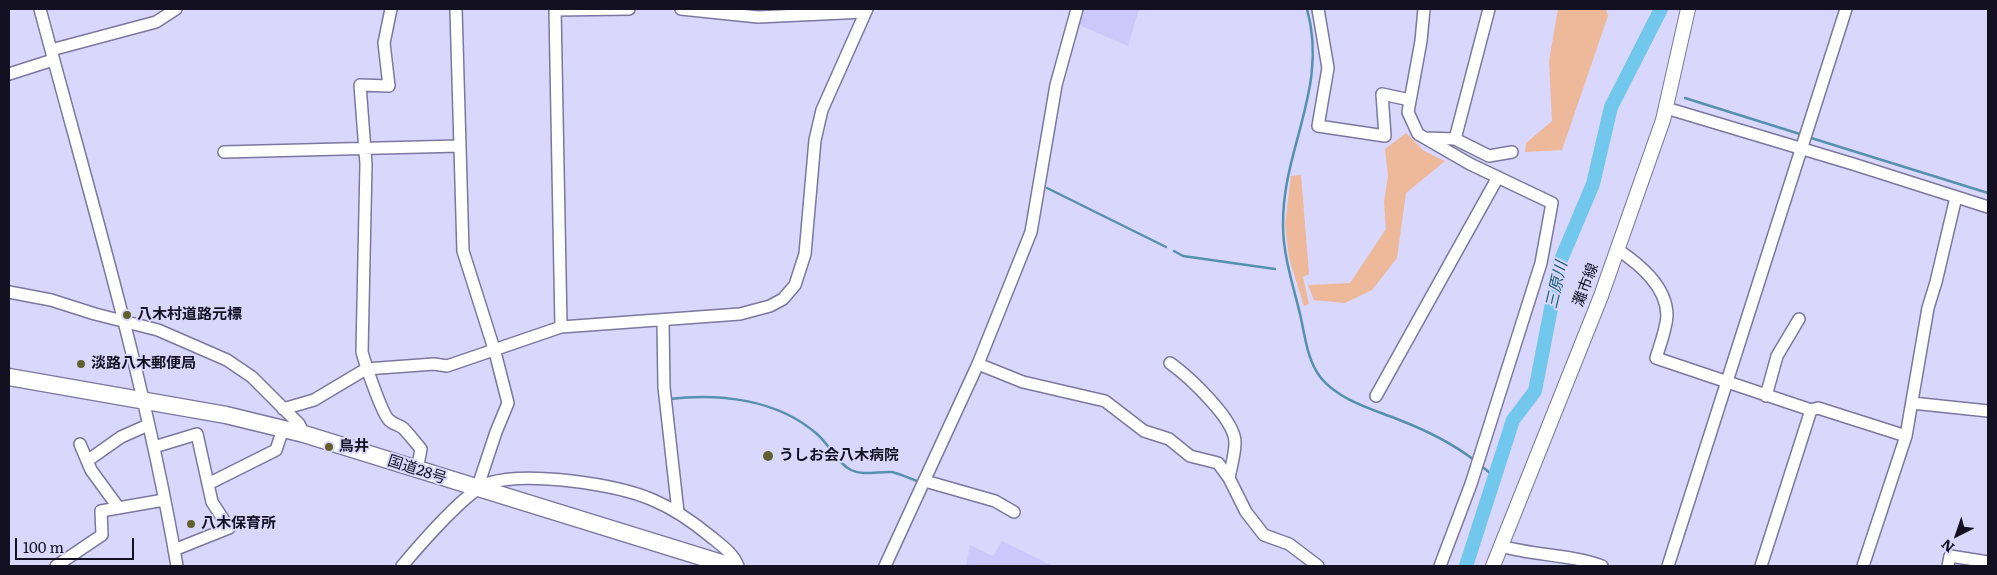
<!DOCTYPE html>
<html>
<head>
<meta charset="utf-8">
<style>
	body { margin:0 }
	#map { position:relative; width:1997px; height:575px; overflow:hidden; background:#d9d7fb; font-family:Literata,serif }
	canvas { display:block }
	.frame { position:absolute; inset:0; border:10px solid #131121; pointer-events:none }
	.north { position:absolute; left:1932px; top:510px; width:50px; height:50px; -webkit-text-stroke:4px #d9d7fb; paint-order:stroke; rotate:221deg; font-size:14px; font-weight:700; line-height:20px; text-align:center; color:#131121 }
	.north::after { content:''; display:block; margin:auto; width:18px; height:22px; background:#131121; clip-path:polygon(50% 0,100% 100%,50% 72%,0 100%) }
	.scale { position:absolute; left:15px; top:538px; width:119px; height:22px; box-sizing:border-box; border:2px solid #131121; border-top:0; padding-left:6px; font-size:15px; line-height:18px; white-space:nowrap; color:#131121; -webkit-text-stroke:4px #d9d7fb; paint-order:stroke }
</style>
</head>
<body>
<div id="map">
<canvas width="1997" height="575"></canvas>
<div class="frame"></div>
<div class="north">N</div>
<div class="scale">100 m</div>
</div>
<script>
const context = document.querySelector('canvas').getContext('2d');
context.lineJoin = 'round';
function paint(path, color) {
  context.fillStyle = color;
  context.fill(path, 'evenodd');
}
function stroke(path, color, width, dash) {
  context.strokeStyle = color;
  context.lineWidth = width;
  context.lineCap = dash ? 'butt' : 'round';
  context.setLineDash(dash || []);
  context.stroke(path);
}
function write(font, color, halo, rows, align = 'center') {
  context.font = font + ' Literata,"Noto Sans JP",serif';
  context.lineWidth = 4;
  context.setLineDash([]);
  context.textBaseline = 'middle';
  context.strokeStyle = halo;
  context.fillStyle = color;
  for (const [text, x, y, turn = 0] of rows) {
    context.save();
    context.translate(x, y);
    context.rotate((+turn || 0) * Math.PI / 180);
    context.textAlign = isNaN(turn) ? turn : align;
    if (halo) context.strokeText(text, 0, 0);
    context.fillText(text, 0, 0);
    context.restore();
  }
}
paint(new Path2D(`
	M1084 9H1139L1128 46 1079 25Z
	M1002 541 1053 566H966L970 545 993 556Z`), '#cdc8fc');
paint(new Path2D(`
	M1558 9H1606L1608 16 1562 150 1525 152 1526 143 1552 121 1549 61Z
	M1406 133 1424 151 1445 161 1406 193 1397 258 1372 290 1345 303 1314 300 1308 285 1350 283 1386 229 1384 202 1388 176 1385 149Z
	M1301 175 1309 274 1303 277 1309 304 1304 306 1289 258 1285 225 1291 176Z`), '#eeb89b');
stroke(new Path2D(`
	M1307 9C1329 88 1282 149 1283 225 1283 255 1293 285 1300 314 1305 335 1307 361 1321 378 1339 400 1372 409 1397 419 1423 429 1452 443 1474 460
	M1685 98 1803 135
	M1808 137 1988 193
	M1047 188 1166 247
	M1174 251 1183 256 1275 269
	M669 399C719 393 777 399 817 434 828 443 837 463 851 470 863 476 879 471 892 472 900 474 909 478 917 481
	M1480 465 1495 477`), '#5690af', 2.5);
stroke(new Path2D(`
	M1466 566 1513 420 1535 391 1560 262 1593 184 1611 107 1661 9`), '#72c7ec', 14);
const minor = new Path2D(`
	M40 9C89 193 145 378 177 566
	M391 9 384 43 389 86 360 85 366 164 362 352C365 363 382 414 389 420 393 424 399 425 403 428 409 434 415 442 421 449L417 470
	M456 9 463 251 495 352 508 403 496 432 477 489
	M555 9 561 327
	M681 9 758 17 865 12
	M1318 9 1328 68 1318 126 1385 136 1382 94 1410 100
	M1424 9 1421 41 1408 112 1418 134 1470 164 1552 203 1541 263 1471 484 1440 566
	M555 10 629 9
	M51 50 156 22 176 9
	M9 74 53 60
	M1666 108 1853 164 1988 207
	M1426 138 1455 139 1489 156 1512 152
	M1455 139 1489 9
	M224 152 459 146
	M1617 249C1639 264 1667 286 1667 316 1666 330 1660 345 1656 358L1811 410 1818 408 1906 436
	M9 292 51 300 95 314 158 330 227 360 252 377 299 424 304 434
	M663 322 664 387 678 512
	M1170 363C1188 376 1236 420 1235 443 1235 454 1231 467 1229 478
	M978 364 1023 382 1105 401 1144 431 1169 439 1190 456 1218 463 1229 478 1246 512 1264 535 1289 544 1318 566
	M1376 396 1498 177
	M1766 396 1777 356 1799 319
	M1912 403 1988 411
	M283 409 314 400 366 369 434 364 447 366 561 327 740 314 770 306 783 299 795 285 805 254 815 140 822 110 867 9
	M80 444 91 470 118 507
	M154 447 197 434 212 502 229 528 174 550
	M87 461 121 437 148 425
	M925 481 995 501 1014 512
	M208 484 276 450 283 429
	M1501 546C1535 556 1570 554 1602 566
	M56 566 102 535 101 511 164 500
	M402 566C418 547 467 490 489 483 527 471 616 484 653 500 674 509 693 522 710 536 721 545 733 553 738 566
	M885 566 978 364 1031 232 1056 85 1077 9
	M1668 566 1846 9
	M1761 566 1811 410
	M1863 566 1906 436 1928 308 1936 282 1956 197
	M1948 566 1950 556 1988 562`);
const major = new Path2D(`
	M1493 566 1601 296 1663 120 1688 9`);
const highway = new Path2D(`
	M9 377 226 415 304 434 731 566`);
stroke(minor, '#7b77a0', 14);
stroke(major, '#7b77a0', 16);
stroke(highway, '#7b77a0', 19);
stroke(minor, '#fff', 11);
stroke(major, '#fff', 14);
stroke(highway, '#fff', 16);
for (const [x, y, r, color] of [
	[127,315,5,"#61612d"],
	[81,364,5,"#61612d"],
	[329,447,5,"#61612d"],
	[768,456,6,"#61612d"],
	[191,524,5,"#61612d"]
]) {
  const dot = new Path2D();
  dot.arc(x, y, r, 0, 2 * Math.PI);
  context.fillStyle = color;
  context.fill(dot);
  stroke(dot, '#d9d7fb', 2);
}
write('15px', '#131121', '#d9d7fb', [
	["灘市線",1586,285,-69],
	["国道28号",417,470,18]
]);
write('bold 15px', '#131121', '#d9d7fb', [
	["八木村道路元標",137,315],
	["淡路八木郵便局",91,364],
	["鳥井",339,447],
	["うしお会八木病院",779,456],
	["八木保育所",201,524]
], 'left');
write('italic 16px', '#1b5d78', '#d9d7fb', [
	["三原川",1557,285,-77]
]);
</script>
</body>
</html>
